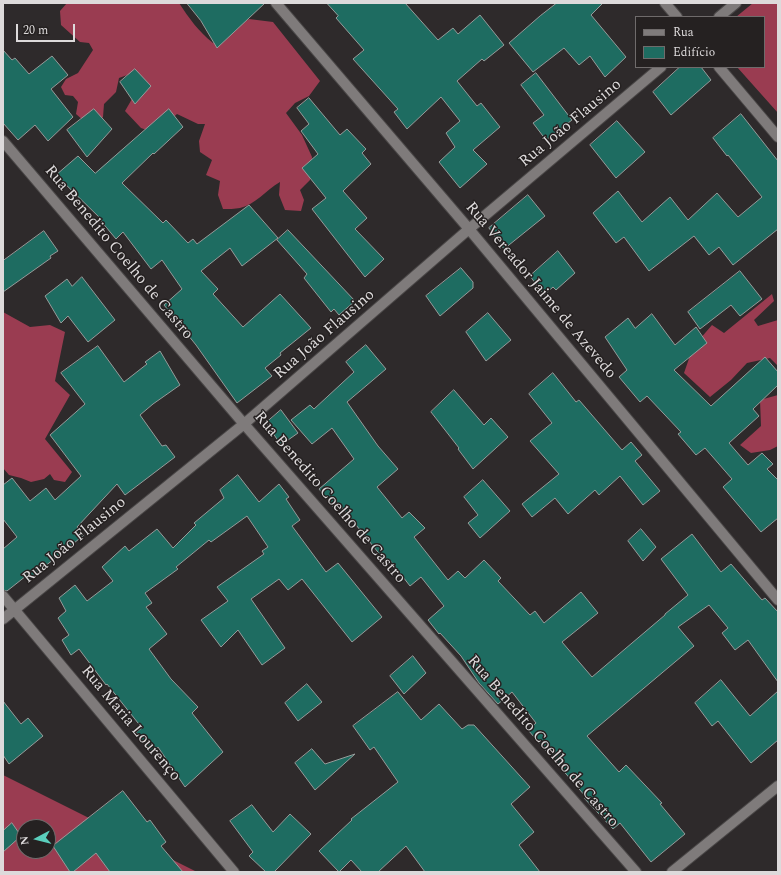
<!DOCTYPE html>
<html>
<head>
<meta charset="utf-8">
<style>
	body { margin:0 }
	#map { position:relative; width:781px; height:875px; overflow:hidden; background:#2e2a2b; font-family:Spectral,serif }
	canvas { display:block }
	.frame { position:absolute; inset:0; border:4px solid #dddadb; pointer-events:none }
	.legend { position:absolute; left:635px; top:16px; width:130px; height:52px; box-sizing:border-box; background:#252121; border:1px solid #6f6b6b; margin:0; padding:5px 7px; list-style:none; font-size:12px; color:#dddadb }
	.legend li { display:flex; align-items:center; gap:8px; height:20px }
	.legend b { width:20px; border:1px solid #6f6b6b }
	.north { position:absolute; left:16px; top:819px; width:40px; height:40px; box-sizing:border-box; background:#252121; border:1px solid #6f6b6b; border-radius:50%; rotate:263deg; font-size:11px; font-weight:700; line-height:16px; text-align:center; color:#dddadb }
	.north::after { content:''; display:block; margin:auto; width:14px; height:18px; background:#5bcebc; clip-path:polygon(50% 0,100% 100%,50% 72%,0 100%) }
	.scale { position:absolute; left:16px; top:24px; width:59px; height:18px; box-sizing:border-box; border:2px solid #dddadb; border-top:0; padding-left:5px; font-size:12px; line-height:14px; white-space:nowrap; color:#dddadb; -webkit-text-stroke:3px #252121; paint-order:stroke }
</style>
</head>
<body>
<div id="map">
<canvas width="781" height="875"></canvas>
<div class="frame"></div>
<ul class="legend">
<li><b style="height:5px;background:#7f7b7b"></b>Rua</li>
<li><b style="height:11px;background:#1e6c61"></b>Edifício</li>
</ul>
<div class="north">N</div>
<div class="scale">20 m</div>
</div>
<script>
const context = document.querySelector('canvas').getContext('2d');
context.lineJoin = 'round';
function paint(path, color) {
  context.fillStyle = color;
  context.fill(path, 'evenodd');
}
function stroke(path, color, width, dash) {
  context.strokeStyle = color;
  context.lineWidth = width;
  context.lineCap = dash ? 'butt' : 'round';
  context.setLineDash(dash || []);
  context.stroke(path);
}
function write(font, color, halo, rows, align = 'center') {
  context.font = font + ' Spectral,serif';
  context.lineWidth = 3;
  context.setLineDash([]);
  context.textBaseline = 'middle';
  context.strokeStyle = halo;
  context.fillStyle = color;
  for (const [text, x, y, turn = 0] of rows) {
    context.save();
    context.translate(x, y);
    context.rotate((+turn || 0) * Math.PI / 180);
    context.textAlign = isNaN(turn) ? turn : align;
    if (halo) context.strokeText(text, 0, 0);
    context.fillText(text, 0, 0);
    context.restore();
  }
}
paint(new Path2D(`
	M67 3H179C189 18 198 31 213 43L249 19 273 22 320 81 309 96 295 103 286 113 302 135 312 157 310 180 300 190 304 200 301 211 285 210 279 195 280 182C266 190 255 205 240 208 235 209 228 209 223 209L218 195 220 181 206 175 212 160 200 152 199 141 205 124H198L177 114 168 122 158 134 141 128 125 111 136 92 133 73 119 78 116 92 104 104 103 117 94 125 84 121 76 114 78 102 73 96 65 95 61 87 66 79 78 73 93 50 89 43 80 42 61 25 60 11Z
	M753 3H778V113L737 67H764V17H736Z
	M772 294 774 301 754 320 758 326 778 320V366L770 358 747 363 731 380 710 397 684 373 693 347 712 325 724 333Z
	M3 312 30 327 50 325 65 332 55 381 70 395 45 439 72 472 65 482 54 480 50 474 44 479 31 482 21 478 9 475 3 468Z
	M778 395V446L770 450 751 453 740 445 761 426 760 400Z
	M3 775 197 872H3ZM24 827H48V851H24Z`), '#9a3c51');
const building = new Path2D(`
	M187 3H265L217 48 201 21Z
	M327 3H405L438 40 453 28 458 34 480 15 504 45 484 61 482 59 457 81 477 106 481 103 500 127 473 150 487 164 460 188 439 162 455 147 446 133 460 121 441 97 407 129 394 112 398 109 353 59 364 50 336 18 338 16Z
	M557 3H603L591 15 626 57 605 77 590 56 579 65 564 48 533 72 509 43 540 16Z
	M3 50 12 60 15 58 29 74 52 56 68 75 51 89 73 117 48 141 35 125 18 140 3 123Z
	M680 67H701L711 80 671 115 653 92Z
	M135 69 151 86 135 104 120 82Z
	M536 73 572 120 546 140 533 123 544 115 521 85Z
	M309 98 340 135 347 129 366 149 362 153 371 164 343 191 367 218 355 229 384 259 365 277 312 209 326 198 302 168 318 154 301 131 309 124 297 108Z
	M94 109 112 129 87 157 67 130Z
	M169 109 183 127 154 154 153 153 122 183 163 223 166 220 188 243 193 239 197 244 249 205 278 238 242 266 230 248 201 271 218 289 213 294 243 327 280 294 311 328 280 353 281 355 265 368 272 376 237 403 196 345 164 305 182 289 162 260 151 269 123 232 116 239 101 221 102 220 56 175 78 156 95 173Z
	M741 114 778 161V229L733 265 719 247 709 255 694 236 649 271 624 237 616 243 593 213 618 191 642 222 670 197 688 220 717 193 738 217 762 197 728 155 727 156 713 138Z
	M617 121 645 152 616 178 590 145Z
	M528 195 545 216 504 249 489 228Z
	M288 230 355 301 339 315 334 309 331 312 304 278 307 274 277 240Z
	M44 231 58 251 50 256 51 258 3 292V261Z
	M558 251 575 273 556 290 553 287 544 295 530 276Z
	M461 268 473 282V288L440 316 426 296Z
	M740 271 762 299 740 316 731 305 700 329 688 312Z
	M82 277 115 320 88 342 68 316 61 323 45 296 67 279 72 286Z
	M488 313 511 340 486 361 466 332Z
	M652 314 675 345 696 327 707 343 674 370 711 406 765 357 778 372V385L753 409 759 416 729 443 748 465 762 453 773 464 767 469 778 480V518L761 532 723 487 732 479 705 448 696 455 678 434 681 432 647 396 640 402 619 377 627 370 605 337 628 318 635 328Z
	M366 345 386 369 347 402 378 446 398 469 377 487 402 518 409 512 425 528 414 537 448 580 458 571 465 578 484 560 501 578 498 581 530 615 535 611 544 623 581 592 598 613 562 642 592 677 665 615V614L688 595 661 559 692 534 721 572 731 564 762 600 765 598 778 612V682L748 640 735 650 722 633 728 628 709 605 678 627 694 646 587 736 619 772 626 765 662 803 660 804 685 834 651 862 620 823 613 829 584 798 586 797 528 730 536 723 512 692 498 704 479 683 461 656 440 633 439 634 428 620 444 606 421 577 410 586 389 559 386 562 339 504 334 508 319 489 354 459 332 428 312 444 291 420 310 405 314 409 354 372 346 362Z
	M98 346 124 382 147 364 145 362 160 351 180 385 153 404 140 415 162 446 166 445 175 457 125 495 117 484 77 527 84 535 29 579 26 576 7 591 3 590V549L17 537 3 519V485L12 478 30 501 46 488 55 500 81 476 50 435 85 404 61 373Z
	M553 373 576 402 579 400 622 450 631 442 642 455 635 461 660 491 643 505 620 476 599 495 595 490 568 514 555 498 532 517 522 504 559 474 530 441 552 423 529 394Z
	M454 390 484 425 491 418 508 437 473 469 458 449 459 448 431 412Z
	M281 410 298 433 281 445 266 423Z
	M238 475 259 502 279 484 289 497 286 499 300 520 292 526 326 572 338 563 382 617 352 642 302 579 288 590 279 579 251 599 285 648 262 665 238 630 221 647 201 620 228 601 217 587 264 554 262 551 268 547 247 516 211 542 209 540 176 567 178 569 145 593 152 603 146 607 167 634 149 649 171 679 198 707 192 713 223 752 185 787 158 747 151 753 136 732 142 728 107 684 106 685 79 649 71 655 62 640 69 635 58 618 66 611 59 598 75 585 87 601 113 581 102 567 125 546 129 551 157 529 173 548 196 525 194 523 224 498 220 490Z
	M483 480 510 511 480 538 468 523 478 515 464 497Z
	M641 529 656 547 643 561 628 541Z
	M413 656 426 673 404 694 390 676Z
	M721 680 750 716 778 691V740L751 763 718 721 712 726 695 703Z
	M307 684 322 702 298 721 285 703Z
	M398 692 421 720 439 704 462 729 468 725H474L530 787 511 804 534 832 519 845 540 872H425L406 846 378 872H362L351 860 339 872 319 851 352 820 351 819 398 782 374 747 370 750 353 726Z
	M3 701 21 724 28 718 43 736 9 764 3 755Z
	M312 749 325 764 355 754 315 790 295 763Z
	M123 791 147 822 150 820 166 842 161 846 183 872H110L96 853 73 872H70L53 846Z
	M252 805 273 832 290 814 311 834 274 872H266L249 856 253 852 230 821Z
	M12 823 21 836 3 852V831Z`);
paint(building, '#1e6c61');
stroke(building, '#969b9a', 1);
const minor = new Path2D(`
	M276 3 469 229 778 600
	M665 3 677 17
	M719 17 736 3
	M719 67 778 137
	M3 141 244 424 636 872
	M3 596 234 872
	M3 619 244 424 469 229 661 67
	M672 872 778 786`);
stroke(minor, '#4a4747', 12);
stroke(minor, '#7f7b7b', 10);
write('16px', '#dddadb', '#252121', [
	["Rua João Flausino",571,124,-40],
	["Rua Benedito Coelho de Castro",118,253,50],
	["Rua Vereador Jaime de Azevedo",540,291,50],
	["Rua João Flausino",325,335,-41],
	["Rua Benedito Coelho de Castro",329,498,49],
	["Rua João Flausino",75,541,-39],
	["Rua Maria Lourenço",130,724,50],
	["Rua Benedito Coelho de Castro",542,742,49]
]);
</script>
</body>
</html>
